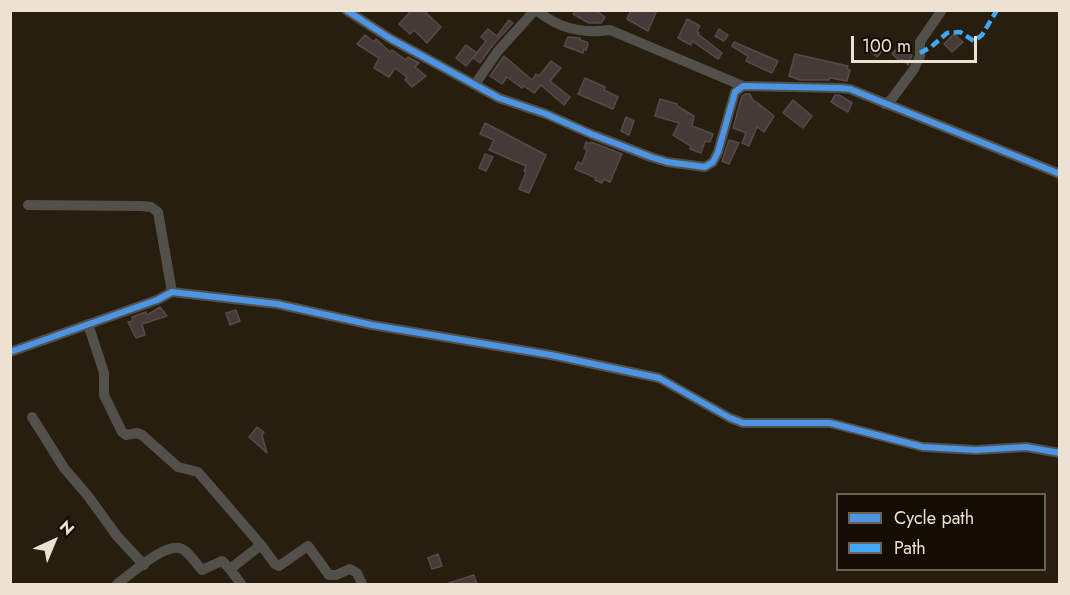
<!DOCTYPE html>
<html>
<head>
<meta charset="utf-8">
<style>
	body { margin:0 }
	#map { position:relative; width:1070px; height:595px; overflow:hidden; background:#281e10; font-family:Jost,sans-serif }
	canvas { display:block }
	.frame { position:absolute; inset:0; border:12px solid #ede1d1; pointer-events:none }
	.legend { position:absolute; left:836px; top:493px; width:210px; height:78px; box-sizing:border-box; background:#140d03; border:2px solid #6b6255; margin:0; padding:8px 10px; list-style:none; font-size:18px; color:#ede1d1 }
	.legend li { display:flex; align-items:center; gap:12px; height:30px }
	.legend b { width:30px; border:2px solid #6b6255 }
	.north { position:absolute; left:24px; top:511px; width:60px; height:60px; -webkit-text-stroke:4px #140d03; paint-order:stroke; rotate:44deg; font-size:16px; font-weight:700; line-height:24px; text-align:center; color:#ede1d1 }
	.north::after { content:''; display:block; margin:auto; width:21px; height:27px; background:#ede1d1; clip-path:polygon(50% 0,100% 100%,50% 72%,0 100%) }
	.scale { position:absolute; left:851px; top:36px; width:126px; height:27px; box-sizing:border-box; border:3px solid #ede1d1; border-top:0; padding-left:8px; font-size:18px; line-height:21px; white-space:nowrap; color:#ede1d1; -webkit-text-stroke:4px #140d03; paint-order:stroke }
</style>
</head>
<body>
<div id="map">
<canvas width="1070" height="595"></canvas>
<div class="frame"></div>
<ul class="legend">
<li><b style="height:8px;background:#4d94e3"></b>Cycle path</li>
<li><b style="height:8px;background:#3fa9f5"></b>Path</li>
</ul>
<div class="north">N</div>
<div class="scale">100 m</div>
</div>
<script>
const context = document.querySelector('canvas').getContext('2d');
context.lineJoin = 'round';
function paint(path, color) {
  context.fillStyle = color;
  context.fill(path, 'evenodd');
}
function stroke(path, color, width, dash) {
  context.strokeStyle = color;
  context.lineWidth = width;
  context.lineCap = dash ? 'butt' : 'round';
  context.setLineDash(dash || []);
  context.stroke(path);
}
const building = new Path2D(`
	M412 10H423L441 27 427 43 414 30 410 34 399 24Z
	M577 10H595L605 17 601 23H589L573 14Z
	M631 10H657L648 31 627 19Z
	M687 19 700 26 697 31 699 33 698 34 722 53 718 59 692 41 691 45 678 38Z
	M509 20 513 23 492 46 480 63 473 58 486 41 481 37 488 29 497 36Z
	M719 29 728 35 724 41 715 36Z
	M954 34 963 42 952 52 944 44Z
	M365 35 374 42 376 39 390 52 392 50 406 60 408 57 419 63 415 67 426 76 412 87 405 80 407 77 395 68 389 77 374 68 379 58 357 44Z
	M568 37 580 38V40L587 42 588 44 586 50 584 49 583 53 564 46Z
	M734 42 778 61 772 73 746 61 748 56 732 46Z
	M902 43 909 50 908 51 912 55 908 65 902 59 900 61 892 54Z
	M872 44 881 52 877 57 868 49Z
	M466 45 477 53 466 66 456 58Z
	M795 54 848 66 847 69 850 70 847 81 830 78 829 80H800L789 76Z
	M504 56 532 80 536 74 539 76 551 61 561 68 550 81 570 97 564 105 541 85 534 93 524 86 522 88 507 77 502 84 490 76Z
	M585 78 605 87 604 90 618 97 613 109 578 94Z
	M745 94H750L754 102 755 101 774 116 764 132 757 127 749 146 742 143 746 133 733 128 742 96Z
	M835 95H839L852 103 848 112 831 102Z
	M660 99 677 104V106L694 116 692 126 713 134 710 142 705 141 701 153 690 149 691 146 673 135 679 123 655 116Z
	M793 100 812 116 803 128 783 113Z
	M626 117 634 121 629 135 621 131Z
	M485 123 546 155 529 193 519 189 526 172 524 171 526 166 489 150 494 140 480 134Z
	M729 140 739 143 729 164 722 161Z
	M586 142 590 144 591 142 622 154 610 182 604 179 602 183 595 180 596 178 575 169 578 162 582 164 587 150 584 148Z
	M485 154 493 157 486 171 479 168Z
	M160 307 167 316 142 324 145 335 136 338 128 322 133 321 132 317 146 312 147 315Z
	M236 310 240 321 230 325 226 313Z
	M257 427 264 432 262 435 267 453 249 437Z
	M438 554 442 566 432 569 428 558Z
	M474 575 477 585H449V583Z`);
paint(building, '#453a37');
stroke(building, '#554b48', 1.5);
stroke(new Path2D(`
	M346 10 391 39 499 98 546 114 591 134 651 157 667 162 705 167 713 162 718 152 735 92 743 86 840 88 850 89 1060 174
	M536 10C558 28 581 34 610 30L743 86
	M475 84 498 51 535 10
	M885 104 891 100 914 69 920 56V42L942 10
	M28 205 141 206 151 207 158 212 172 292
	M88 324 104 373V395L122 432 126 435 137 433 142 435 178 467 198 472 261 545
	M10 352 157 300 172 292 277 304 372 325 551 355 659 378 730 418 743 423H830L923 447 976 450 1026 447 1060 453
	M32 417 64 468 88 496 117 536 144 565
	M230 569 241 584
	M117 584C130 575 166 541 182 549 190 553 196 564 202 570L222 561 230 569 261 545 275 564 279 566 308 546 329 575H336L350 569 357 573 362 584`), '#52504a', 10);
stroke(new Path2D(`
	M920 53 931 47 947 33 960 32 974 41 982 35 997 10`), '#3fa9f5', 4.5, [9, 4.5]);
stroke(new Path2D(`
	M346 10 391 39 499 98 546 114 591 134 651 157 667 162 705 167 713 162 718 152 735 92 743 86 840 88 850 89 1060 174
	M10 352 157 300 172 292 277 304 372 325 551 355 659 378 730 418 743 423H830L923 447 976 450 1026 447 1060 453`), '#4d94e3', 6);
</script>
</body>
</html>
